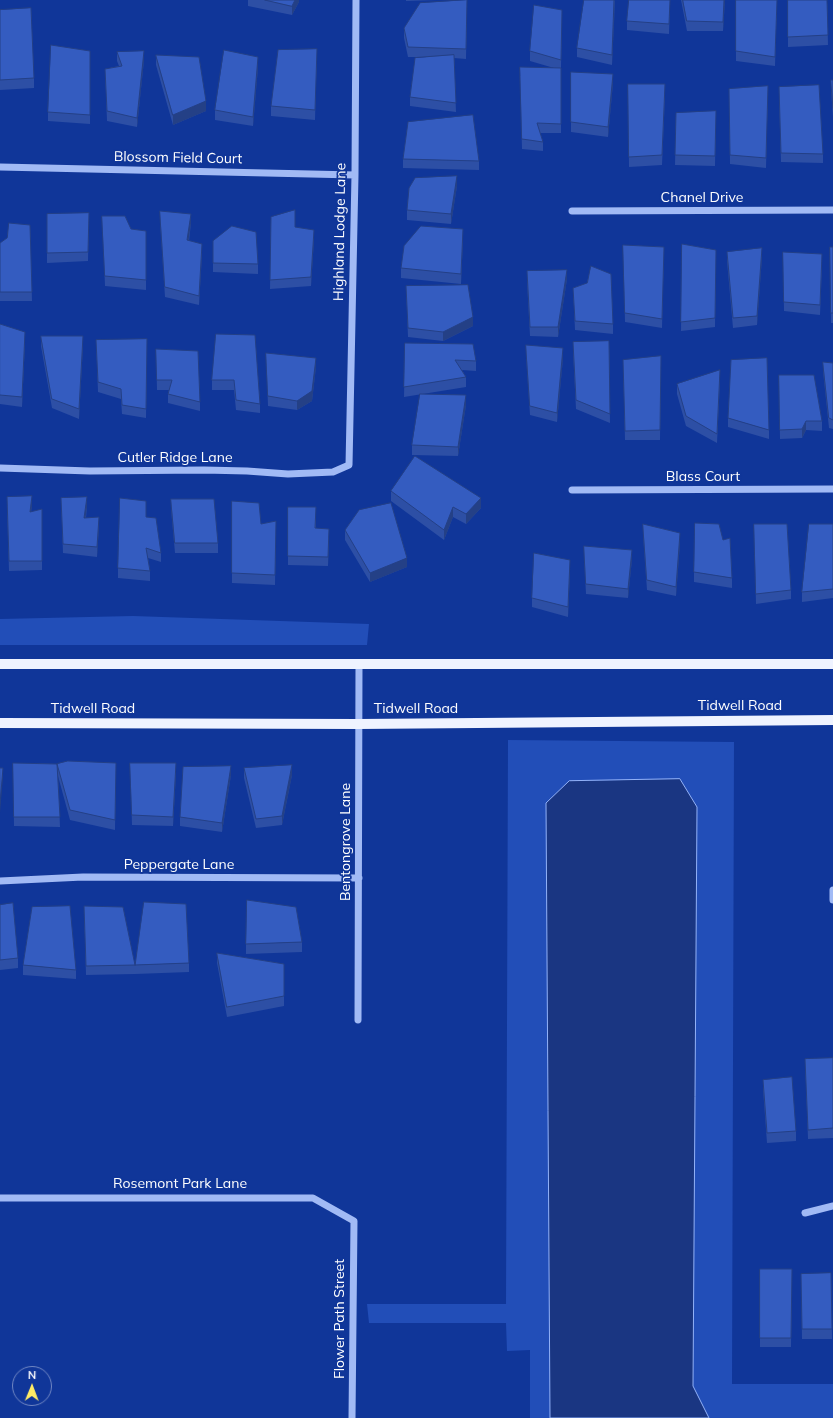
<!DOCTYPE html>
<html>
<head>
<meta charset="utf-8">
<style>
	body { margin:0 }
	#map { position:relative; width:833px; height:1418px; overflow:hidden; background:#103699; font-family:Mulish,sans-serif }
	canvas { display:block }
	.north { position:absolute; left:12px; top:1366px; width:40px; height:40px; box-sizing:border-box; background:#103699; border:1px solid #7086c2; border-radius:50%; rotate:1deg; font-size:11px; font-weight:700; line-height:16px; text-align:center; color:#fff }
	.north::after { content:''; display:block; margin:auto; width:14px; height:18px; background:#ffeb65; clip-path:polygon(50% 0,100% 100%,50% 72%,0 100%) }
</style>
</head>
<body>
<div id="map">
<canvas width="833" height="1418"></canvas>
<div class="north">N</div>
</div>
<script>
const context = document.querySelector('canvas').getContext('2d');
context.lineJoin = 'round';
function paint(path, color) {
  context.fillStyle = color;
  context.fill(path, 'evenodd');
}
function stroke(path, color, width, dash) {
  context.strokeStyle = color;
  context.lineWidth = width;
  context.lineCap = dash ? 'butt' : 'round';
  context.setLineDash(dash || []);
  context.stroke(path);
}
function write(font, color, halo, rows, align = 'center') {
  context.font = font + ' Mulish,sans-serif';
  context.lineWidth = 3.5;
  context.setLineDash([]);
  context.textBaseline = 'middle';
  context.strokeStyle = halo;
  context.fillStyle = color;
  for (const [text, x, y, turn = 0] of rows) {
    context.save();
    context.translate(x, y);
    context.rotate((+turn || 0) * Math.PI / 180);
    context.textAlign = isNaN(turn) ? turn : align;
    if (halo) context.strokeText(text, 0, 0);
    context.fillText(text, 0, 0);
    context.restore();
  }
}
paint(new Path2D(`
	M133 616 369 624 367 645H0V619Z
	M508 740 734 742 732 1384H833V1418H530V1350L507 1351 506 1323H369L367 1304H506Z`), '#224eb8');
const water = new Path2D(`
	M680 779 697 807 693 1386 709 1418H550L546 803 569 781Z`);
paint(water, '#1a3682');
stroke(water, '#93b2f8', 1);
stroke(new Path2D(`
	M0 167 355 175
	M572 211 833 210
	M0 468 90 471 204 470 247 471 288 474 333 472 349 465 355 175 356 0
	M572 490 833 489
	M0 881 83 877 359 878
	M833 890V900
	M358 1020 359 664
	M0 1198H313L354 1221 352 1418
	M805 1213 833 1206`), '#a1baf5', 7);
stroke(new Path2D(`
	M0 664H833
	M0 723 359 724 833 720`), '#eff3ff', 10);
paint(new Path2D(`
	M248 0H299V2L292 15 248 6Z
	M406 0H437L406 1Z
	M467 0 466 59 454 58 456 112 410 106V97L426 57H408L404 38V28Z
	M615 0 612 65 577 57V48Z
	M629 0H670L669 34 627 30V21Z
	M681 0H725L723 31H687Z
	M736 0H777L775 66 736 61Z
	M788 0H827L828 45 788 47Z
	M0 10 34 78V88L0 90Z
	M562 10 561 68V133H540L543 142V151L522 149 520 76 554 68 530 61V51Z
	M317 49 315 120 271 116V106Z
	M90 51V124L48 121V112Z
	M117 52 144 60 137 127 107 121 105 69 119 66 117 61Z
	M156 55 206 111 173 125 156 65Z
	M258 67 253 126 215 120V110Z
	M571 72 613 83 608 137 571 132Z
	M831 80H833V117L831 89Z
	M628 84 665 94 662 165 629 167Z
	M768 86 766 168 730 164 729 89Z
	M779 97 823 154V163L781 162Z
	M716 111 715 166 675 165 676 113Z
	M403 159 479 161V170L403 168Z
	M457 186 451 224 407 220V210Z
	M160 211 191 223 189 241 202 254 199 305 165 297 160 220Z
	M89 213 88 261 47 263V214Z
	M102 216 131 229 146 231V290L105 286Z
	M271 217 314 239 311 286 270 289Z
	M30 225 32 301H0V243Z
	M463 238 461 284 401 278V268Z
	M213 241 258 264V274L213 272Z
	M682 244 716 250 715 327 681 331Z
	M623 245 664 247 662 328 625 322Z
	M833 247V323H831L830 256Z
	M727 252 762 257 757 325 733 328 727 261Z
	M783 252 822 264 820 315 784 311Z
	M527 271 567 279 558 337 530 336 527 281Z
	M406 286 473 326 443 341 408 337Z
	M573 288 613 324V334L575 330Z
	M0 324 25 341 22 407 0 404Z
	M216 334 260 404V413L236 410 234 390H212V380Z
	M41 336 83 345 79 419 52 408 41 346Z
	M147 339 146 418 122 414 121 399 98 392 96 340Z
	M609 341 610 423 576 409 573 351V342Z
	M405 343 476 361V371L462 370 466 377V387L404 397Z
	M526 345 563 358 557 422 530 415 526 355Z
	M156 349 200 402V411L168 403V394L169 390H157Z
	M266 353 316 367 312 401 297 410 268 406Z
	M661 356 660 440H625L623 360Z
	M823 362 833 363V429L829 428 823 371Z
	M779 375 822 421V431L806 430 802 438 780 439Z
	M720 379 717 443 686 426 677 394V384Z
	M466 405 458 456 412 455V445Z
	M728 418 769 430V439L728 427Z
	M391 491 481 508 466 524 453 517 444 540 391 501Z
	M61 498 87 507 86 518 99 526 97 557 63 553Z
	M171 499 218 543V553H175L171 509Z
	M232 501 261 524 276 521 275 585 232 583Z
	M7 506H32L31 512 42 509V570L9 571Z
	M288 507 316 517V528L329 538 328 566 288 565Z
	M146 517 161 553V562L148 558 150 571V581L118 578V568Z
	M643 524 680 543 676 596 647 590 643 534Z
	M754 524 791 590V599L756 604Z
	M833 524V598L802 602V592Z
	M345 530 407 567 370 582 345 540Z
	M584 546 632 559 628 598 586 594 584 556Z
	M570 570 568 617 532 607V598Z
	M694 572 732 578V588L694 582Z
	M13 763 57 764 116 763 115 830 70 820 58 776 60 827 14 826Z
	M130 763 176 773 173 826 132 825Z
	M244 768 292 775 282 825 256 828 244 778Z
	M231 775 222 832 180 826V817Z
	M0 905 18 958V968L0 970Z
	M84 906 135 965 189 963V972L135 974 86 975Z
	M302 942V952L246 954V944Z
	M217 953 284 964V1006L227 1017 217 963Z
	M23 965 76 970V979L23 975Z
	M833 1058V1138L808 1139 805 1059Z
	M763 1080 796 1131V1141L767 1143 763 1089Z
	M760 1269H792L791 1347H760Z
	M831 1273 832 1339H802L801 1274Z`), '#2d4fa5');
paint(new Path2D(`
	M295 0H299V2L292 15V6Z
	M615 0V4L612 65V55Z
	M724 0H725L723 31V22Z
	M144 51V60L137 127V118Z
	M258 57V67L253 126V117Z
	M613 74V83L608 137V127Z
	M206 101V111L173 125V115Z
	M457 176V186L451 224V214Z
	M191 214V223L187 250V240Z
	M463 229V238L461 284V274Z
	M314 230V239L311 286V277Z
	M202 244V254L199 305V296Z
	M762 248V257L757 325V316Z
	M567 270V279L558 337V327Z
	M473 317V326L443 341V332Z
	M25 332V341L22 407V397Z
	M83 336V345L79 419V409Z
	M563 348V358L557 422V413Z
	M316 358V367L312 401 297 410V401Z
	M466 395V405L458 456V447Z
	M806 421V430L802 438V429Z
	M32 496V506L30 522V512Z
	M87 497V507L84 528V518Z
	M481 498V508L466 524V514Z
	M453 507V517L444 540V530Z
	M99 517V526L97 557V547Z
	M329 529V538L328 566V557Z
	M680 533V543L676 596V587Z
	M632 550V559L628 598V589Z
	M407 558V567L370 582V573Z
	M570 560V570L568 617V607Z
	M176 763V773L173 826V817Z
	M292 765V775L282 825V816Z
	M231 766V775L222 832V823Z
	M3 768V777L0 813V804Z`), '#244086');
const building = new Path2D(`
	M265 0H295L292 6Z
	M467 0 466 49 408 47 404 28 420 3Z
	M584 0H614L612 55 577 48Z
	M629 0H670L669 24 627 21Z
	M683 0H724L723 22 687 21Z
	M736 0H777L775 57 736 51Z
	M788 0H827L828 35 788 37Z
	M534 5 562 10 561 60 530 51Z
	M31 8 34 78 0 80V10Z
	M51 45 90 51V115L48 112Z
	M317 49 315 110 271 106 278 50Z
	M224 50 258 57 253 117 215 110Z
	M144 51 137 118 107 111 105 69 122 66 117 52Z
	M156 55 199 57 206 101 173 115Z
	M454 55 456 103 410 97 415 58Z
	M520 67 561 68V124L537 123 543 142 522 139Z
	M571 72 613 74 608 127 571 122Z
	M831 80H833V108Z
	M628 84H665L662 155 629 157Z
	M819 85 823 154 781 153 779 87Z
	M768 86 766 158 730 155 729 89Z
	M716 111 715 156 675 155 676 113Z
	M473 115 479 161 403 159 408 122Z
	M457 176 451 214 407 210 409 188 415 178Z
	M295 210V227L314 230 311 277 270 280 271 217Z
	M160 211 191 214 187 240 202 244 199 296 165 287Z
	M89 213 88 252 47 253V214Z
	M102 216H125L131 229 146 231V280L105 276Z
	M9 223 30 225 32 292H0V243L7 238Z
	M232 226 256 232 258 264 213 263V241Z
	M421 226 463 229 461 274 401 268 404 246Z
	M682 244 716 250 715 318 681 322Z
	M623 245 664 247 662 319 625 313Z
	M830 247H833V313H831Z
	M762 248 757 316 733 318 727 252Z
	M783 252 822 254 820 305 784 302Z
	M591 266 611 274 613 324 575 321 573 288 587 283Z
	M567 270 558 327H530L527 271Z
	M468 285 473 317 443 332 408 328 406 286Z
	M0 324 25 332 22 397 0 395Z
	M216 334 255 335 260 404 236 400 234 380H212Z
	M41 336H83L79 409 52 399Z
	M147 339 146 409 122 405 121 389 98 382 96 340Z
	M609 341 610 414 576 400 573 342Z
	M405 343 473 344 476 361 455 360 466 377 404 387Z
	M526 345 563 348 557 413 530 406Z
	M156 349 198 351 200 402 168 394 172 380H157Z
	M266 353 316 358 312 391 297 401 268 396Z
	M661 356 660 430 625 431 623 360Z
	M767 358 769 430 728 418 731 360Z
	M823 362 833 363V420L829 418Z
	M720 370 717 434 686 416 677 384Z
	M779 375H814L822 421H806L802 429 780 430Z
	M420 394 466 395 458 447 412 445Z
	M415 456 481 498 466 514 453 507 444 530 391 491Z
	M32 496 30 512 42 509V561H9L7 497Z
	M87 497 84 518 99 517 97 547 63 544 61 498Z
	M120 498 146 501V517L156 518 161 553 146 548 150 571 118 568Z
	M171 499H214L218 543H175Z
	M232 501 259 503 261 524 276 521 275 575 232 573Z
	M391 503 407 558 370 573 345 530 359 510Z
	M288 507H316L315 528 329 529 328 557 288 556Z
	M695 523 719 524 723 540 730 538 732 578 694 572Z
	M643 524 680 533 676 587 647 580Z
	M754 524H787L791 590 756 594Z
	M809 524H833V589L802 592Z
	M584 546 632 550 628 589 586 584Z
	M534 553 570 560 568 607 532 598Z
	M68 761 116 763 115 820 70 810 57 764Z
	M13 763 57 764 60 817H14Z
	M130 763H176L173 817 132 815Z
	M292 765 282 816 256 819 244 768Z
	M231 766 222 823 180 817 183 767Z
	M0 768H3L0 804Z
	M247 900 296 907 302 942 246 944Z
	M144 902 186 904 189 963 135 965 86 966 84 906 123 907 135 965Z
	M13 903 18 958 0 960V905Z
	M70 906 76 970 23 965 32 907Z
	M217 953 284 964V996L227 1007Z
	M833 1058V1128L808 1130 805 1059Z
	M792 1077 796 1131 767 1133 763 1080Z
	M760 1269H792L791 1338H760Z
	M831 1273 832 1329H802L801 1274Z`);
paint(building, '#345cc0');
stroke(building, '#244086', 1);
write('14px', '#fff', '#103699', [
	["Blossom Field Court",178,158,1],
	["Chanel Drive",702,198],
	["Highland Lodge Lane",340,232,-89],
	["Cutler Ridge Lane",175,458],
	["Blass Court",703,477],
	["Tidwell Road",740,706],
	["Tidwell Road",93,709],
	["Tidwell Road",416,709],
	["Bentongrove Lane",346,842,-90],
	["Peppergate Lane",179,865],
	["Rosemont Park Lane",180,1184],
	["Flower Path Street",340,1319,-90]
]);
</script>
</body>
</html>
